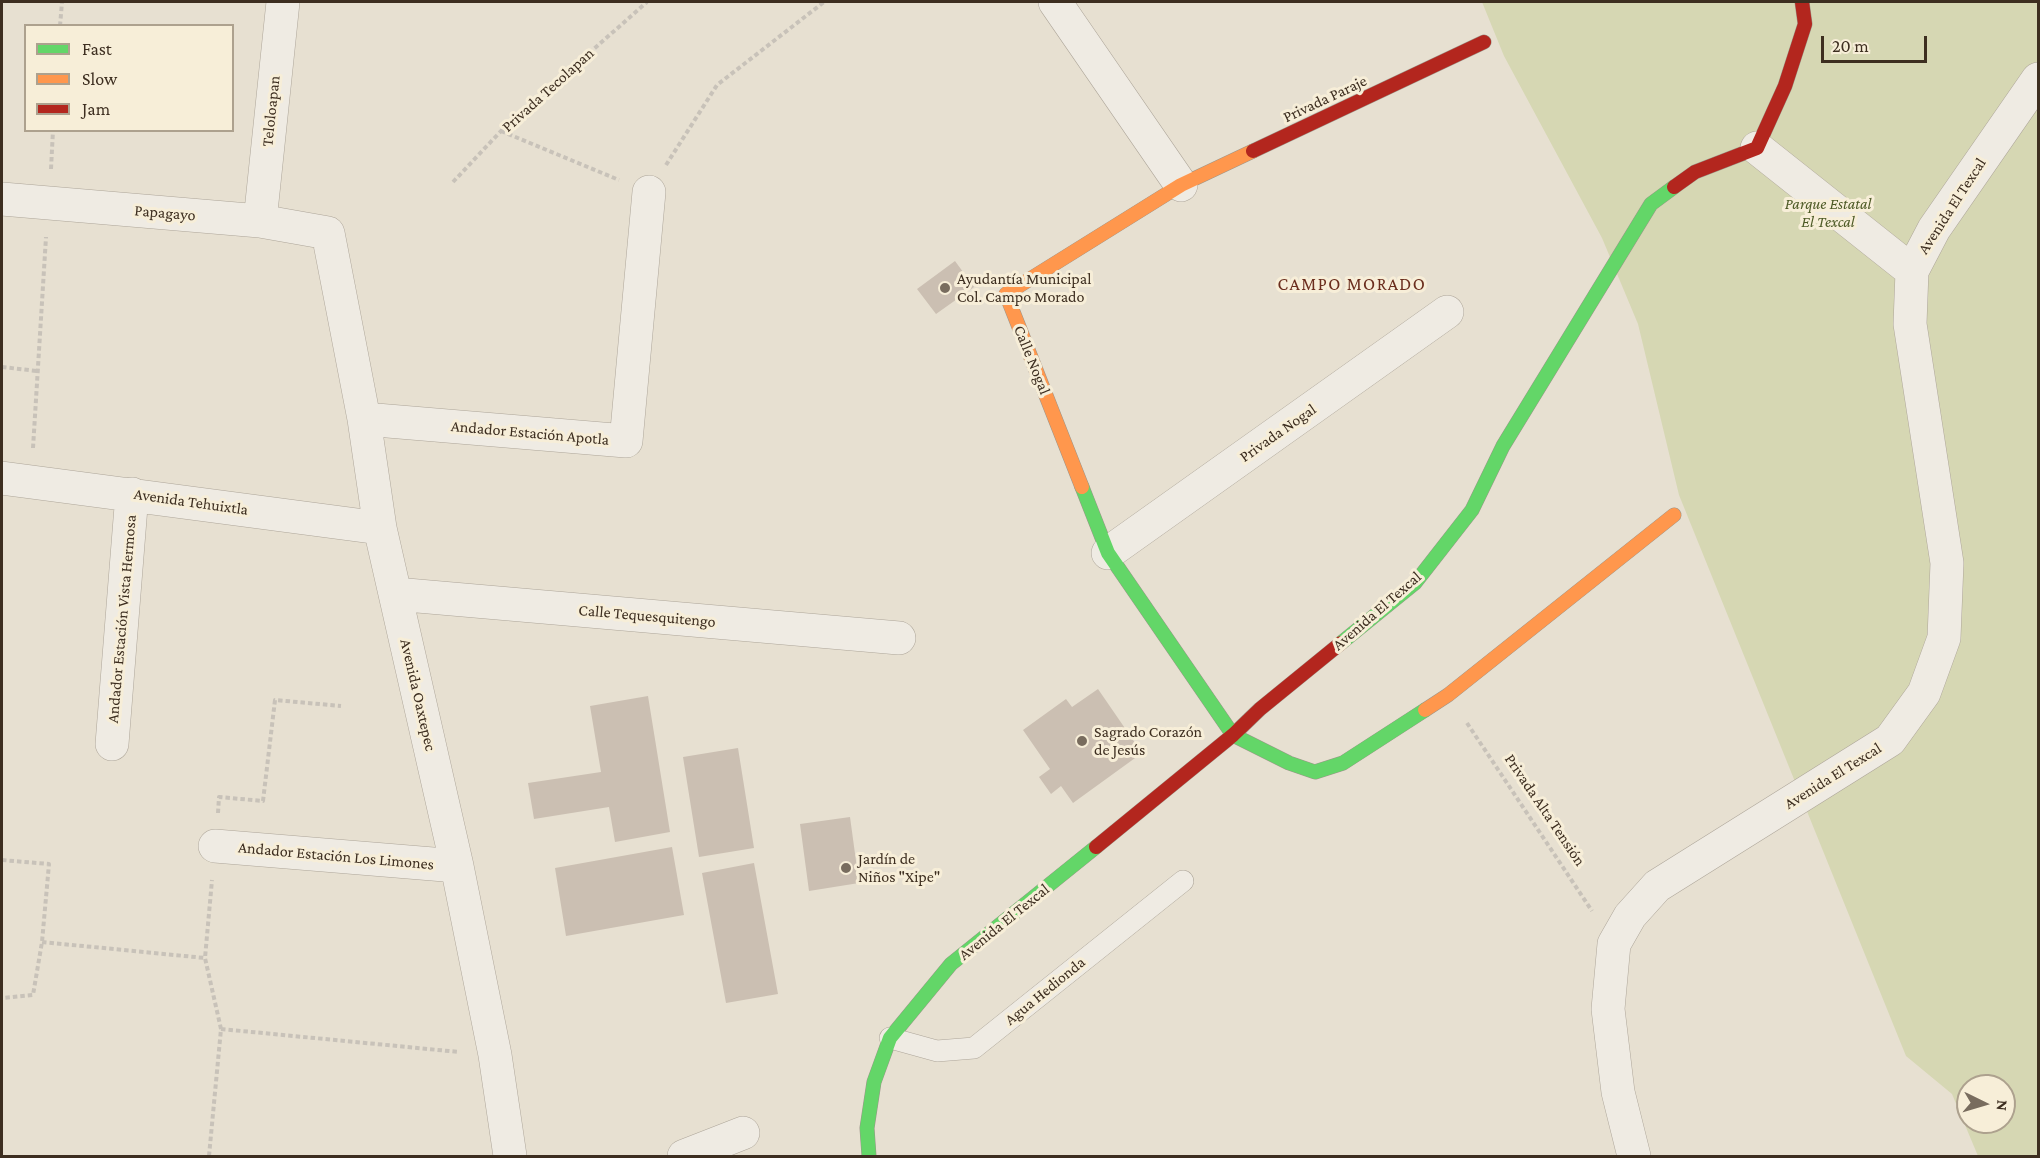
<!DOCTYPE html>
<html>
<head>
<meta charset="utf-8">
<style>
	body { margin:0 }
	#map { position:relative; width:2040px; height:1158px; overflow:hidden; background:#e7e0d1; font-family:"Crimson Pro",serif }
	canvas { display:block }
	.frame { position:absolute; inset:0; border:3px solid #3d2e20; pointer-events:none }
	.legend { position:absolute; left:24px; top:24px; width:210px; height:108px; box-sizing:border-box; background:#f7eed8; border:2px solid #ada18e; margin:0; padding:8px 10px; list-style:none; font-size:18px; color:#3d2e20 }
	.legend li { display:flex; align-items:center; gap:12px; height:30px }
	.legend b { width:30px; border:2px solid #ada18e }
	.north { position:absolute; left:1956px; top:1074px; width:60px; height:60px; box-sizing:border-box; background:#f7eed8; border:2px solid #ada18e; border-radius:50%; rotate:95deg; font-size:16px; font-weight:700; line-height:24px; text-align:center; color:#3d2e20 }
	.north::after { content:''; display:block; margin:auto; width:21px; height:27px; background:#786c5e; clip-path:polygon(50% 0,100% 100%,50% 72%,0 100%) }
	.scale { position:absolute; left:1821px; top:36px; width:106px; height:27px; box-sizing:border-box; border:3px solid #3d2e20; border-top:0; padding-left:8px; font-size:18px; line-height:21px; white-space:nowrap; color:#3d2e20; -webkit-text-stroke:4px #f7eed8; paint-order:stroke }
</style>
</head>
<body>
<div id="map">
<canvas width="2040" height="1158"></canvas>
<div class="frame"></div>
<ul class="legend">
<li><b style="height:8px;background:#63d668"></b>Fast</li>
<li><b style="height:8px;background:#ff974d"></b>Slow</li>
<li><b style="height:8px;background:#b3261e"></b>Jam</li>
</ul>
<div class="north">N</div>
<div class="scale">20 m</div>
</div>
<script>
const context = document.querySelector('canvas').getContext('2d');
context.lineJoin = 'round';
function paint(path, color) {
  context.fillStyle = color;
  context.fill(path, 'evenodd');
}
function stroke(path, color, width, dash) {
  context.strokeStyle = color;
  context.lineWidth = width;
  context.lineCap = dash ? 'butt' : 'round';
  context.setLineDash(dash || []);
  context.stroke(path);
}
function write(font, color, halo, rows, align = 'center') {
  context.font = font + ' "Crimson Pro",serif';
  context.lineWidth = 6;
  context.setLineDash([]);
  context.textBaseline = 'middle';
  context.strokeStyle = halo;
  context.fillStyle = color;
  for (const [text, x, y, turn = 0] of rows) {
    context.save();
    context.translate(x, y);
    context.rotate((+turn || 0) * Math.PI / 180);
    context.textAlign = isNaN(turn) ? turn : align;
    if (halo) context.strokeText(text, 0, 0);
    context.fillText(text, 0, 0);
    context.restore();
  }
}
paint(new Path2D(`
	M1482 2H2038V1156H1978L1952 1094 1906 1056 1679 495 1638 324 1602 238 1504 56ZM1968 1086H2004V1122H1968Z`), '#d6d7b3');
paint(new Path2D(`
	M955 261 974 287 936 314 917 289Z
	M1098 689 1142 753 1073 803 1061 786 1051 794 1039 777 1050 769 1023 730 1066 699 1072 707Z
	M648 696 670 832 615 842 609 807 534 819 528 783 601 772 590 706Z
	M738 748 754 848 699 857 683 757Z
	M850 817 859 883 809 891 800 824Z
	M672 847 684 915 566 936 555 868Z
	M754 863 778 994 726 1003 702 873Z`), '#cbbfb2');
const lane = new Path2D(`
	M890 1038 937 1051 974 1048 1183 881`);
const street = new Path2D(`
	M1055 2 1181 185
	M1757 148 1912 271
	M2 199 260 221 328 233 364 419 380 528 457 866 495 1055 510 1156
	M260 221 283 2
	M364 419 626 441 649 192
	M2 478 380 528
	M1108 553 1447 312
	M395 594 899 638
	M112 744 132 494
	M215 846 457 866
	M684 1156 743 1133
	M1634 1156 1618 1092 1608 1009 1614 944 1630 916 1657 886 1890 740 1924 693 1944 638 1947 563 1910 324 1912 271 1934 229 2038 79`);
const fast = new Path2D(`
	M1082 487 1108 553 1233 735 1289 763 1315 772 1343 763 1425 710
	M1341 643 1415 583 1472 510 1503 446 1651 204 1674 187
	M869 1156 867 1128 874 1082 890 1038 951 964 1096 847`);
const slow = new Path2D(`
	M1082 487 1006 294 1181 185 1253 151
	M1425 710 1448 695 1674 515`);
const jam = new Path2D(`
	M1253 151 1484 42
	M1674 187 1695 172 1757 148 1785 86 1805 24 1802 2
	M1096 847 1233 735 1260 709 1341 643`);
stroke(lane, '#ada599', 22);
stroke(street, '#ada599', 34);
stroke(fast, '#9c958a', 15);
stroke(slow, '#9c958a', 15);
stroke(jam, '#9c958a', 15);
stroke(new Path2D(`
	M60 26 62 2
	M501 131 619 180
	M666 165 717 85 824 2
	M51 169 53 130
	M453 182 501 131 647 2
	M2 367 37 371
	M33 448 46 237
	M1467 723 1592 911
	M218 813 219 797 263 801 275 700 341 706
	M2 860 49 864 42 942 33 995 2 998
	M42 942 205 958
	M221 1029 459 1052
	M209 1156 221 1029 205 958 212 880`), '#c8c2b9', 4, [4.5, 3]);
stroke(lane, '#efebe3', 21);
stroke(street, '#efebe3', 33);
stroke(fast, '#63d668', 14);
stroke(slow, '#ff974d', 14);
stroke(jam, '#b3261e', 14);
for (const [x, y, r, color] of [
	[945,288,6,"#786c5e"],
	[1082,741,6,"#786c5e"],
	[846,868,6,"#786c5e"]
]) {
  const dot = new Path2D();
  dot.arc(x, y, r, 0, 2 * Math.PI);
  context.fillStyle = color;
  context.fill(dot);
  stroke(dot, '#f7eed8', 2);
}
write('16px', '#3d2e20', '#f7eed8', [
	["Privada Tecolapan",548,90,-42],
	["Privada Paraje",1325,99,-25],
	["Teloloapan",271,111,-84],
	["Avenida El Texcal",1952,206,-57],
	["Papagayo",165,213,5],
	["Calle Nogal",1032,360,68],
	["Andador Estación Apotla",530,433,5],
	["Privada Nogal",1278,433,-35],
	["Avenida Tehuixtla",191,502,8],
	["Avenida El Texcal",1377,611,-41],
	["Calle Tequesquitengo",647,616,5],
	["Andador Estación Vista Hermosa",122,619,-85],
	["Avenida Oaxtepec",418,695,77],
	["Avenida El Texcal",1833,776,-32],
	["Privada Alta Tensión",1545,810,56],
	["Andador Estación Los Limones",336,856,5],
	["Avenida El Texcal",1004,922,-39],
	["Agua Hedionda",1045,991,-39]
]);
write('italic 16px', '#4d5a26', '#f7eed8', [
	["Parque Estatal",1828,204],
	["El Texcal",1828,222]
]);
write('16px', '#3d2e20', '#f7eed8', [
	["Ayudantía Municipal",957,279],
	["Col. Campo Morado",957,297],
	["Sagrado Corazón",1094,732],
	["de Jesús",1094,750],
	["Jardín de",858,859],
	["Niños \"Xipe\"",858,877]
], 'left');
context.letterSpacing = '1.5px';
write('18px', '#6b2e1e', '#f7eed8', [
	["CAMPO MORADO",1352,284]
]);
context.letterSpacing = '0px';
</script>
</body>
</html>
